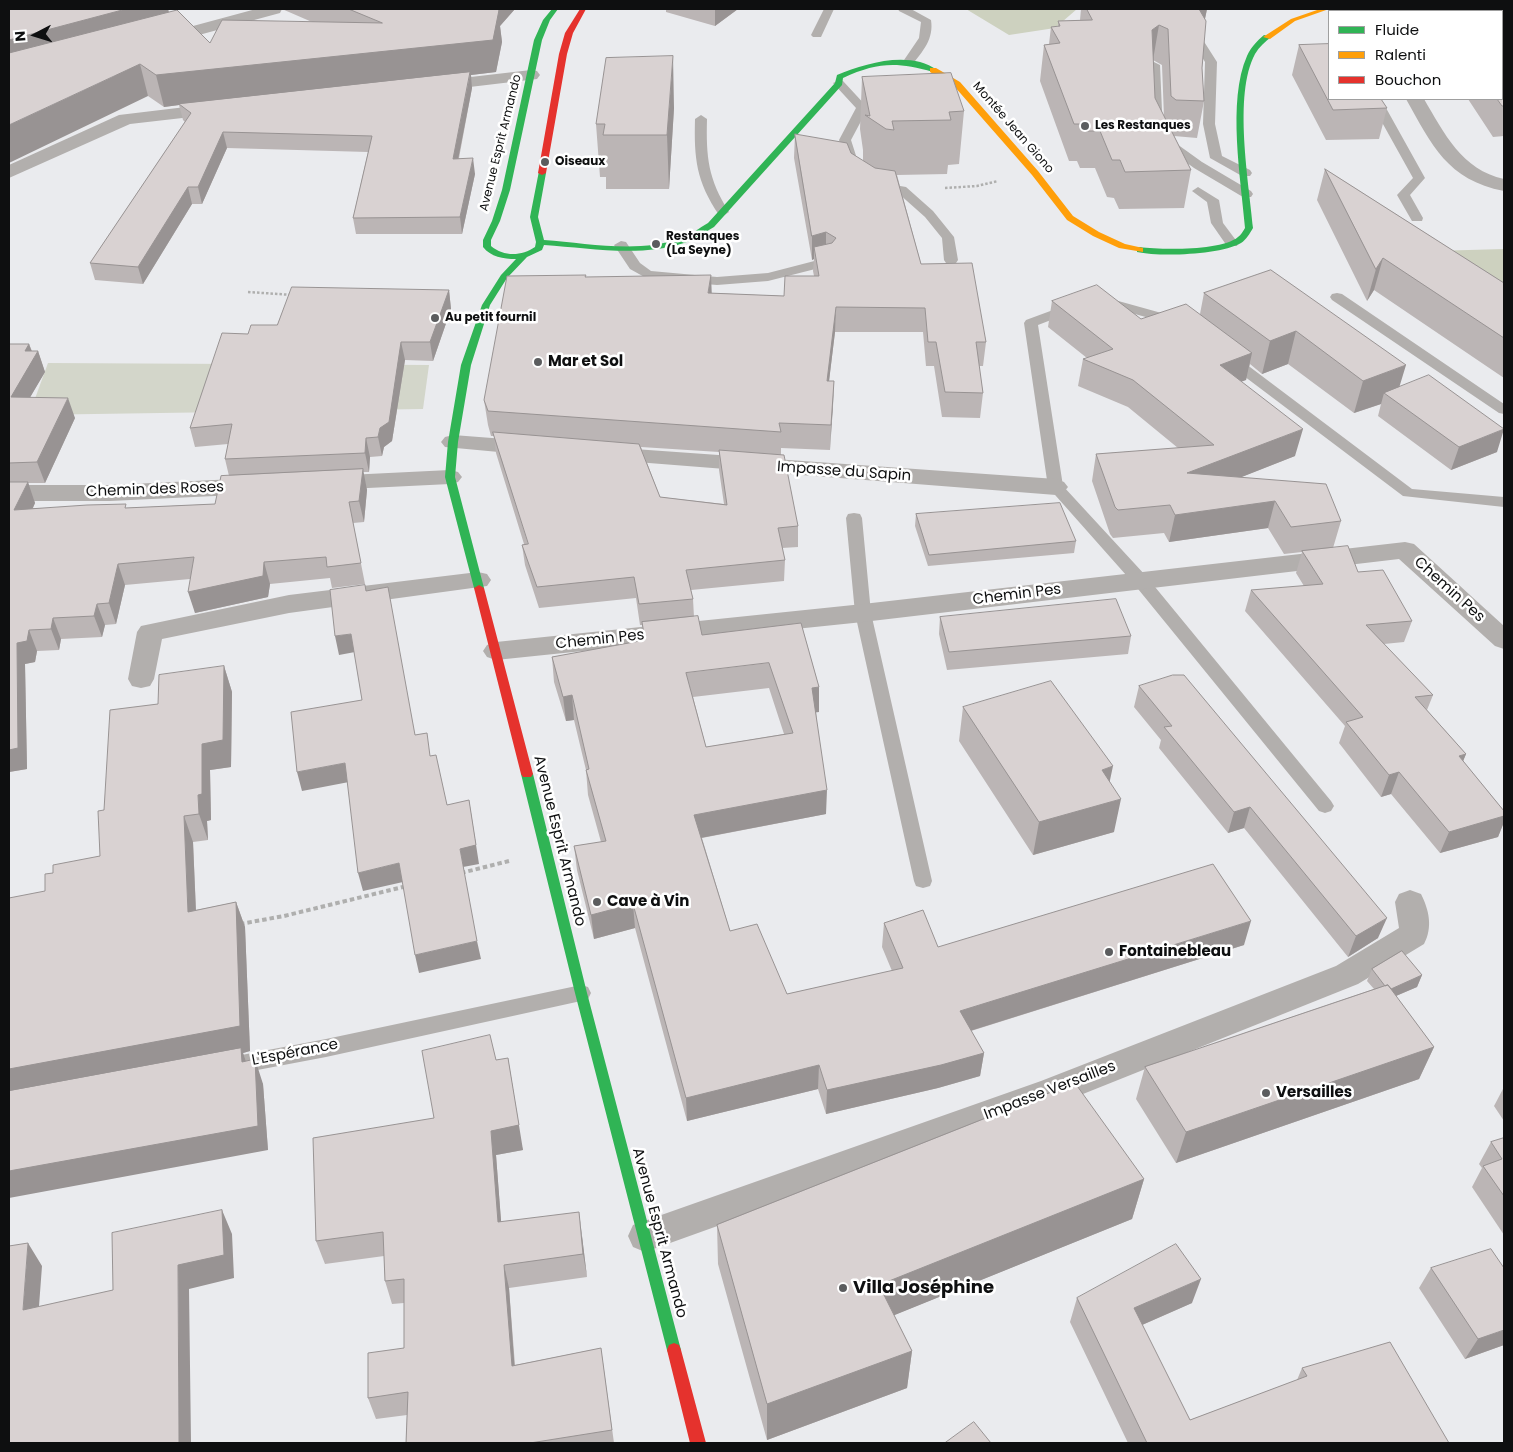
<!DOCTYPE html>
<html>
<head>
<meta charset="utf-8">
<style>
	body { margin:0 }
	#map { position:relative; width:1513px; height:1452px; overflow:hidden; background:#eaebee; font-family:Poppins,sans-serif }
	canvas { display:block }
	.frame { position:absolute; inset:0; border:10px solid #0e0f10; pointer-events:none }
	.legend { position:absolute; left:1328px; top:10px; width:175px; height:90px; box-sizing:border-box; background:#fff; border:1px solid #9f9f9f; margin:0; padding:6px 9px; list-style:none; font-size:15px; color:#0e0f10 }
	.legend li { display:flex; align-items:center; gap:10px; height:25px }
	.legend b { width:25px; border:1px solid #9f9f9f }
	.north { position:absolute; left:10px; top:10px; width:50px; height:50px; -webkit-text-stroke:4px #fff; paint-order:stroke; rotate:265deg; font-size:14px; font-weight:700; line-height:20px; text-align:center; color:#0e0f10 }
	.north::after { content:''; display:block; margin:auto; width:18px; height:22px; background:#0e0f10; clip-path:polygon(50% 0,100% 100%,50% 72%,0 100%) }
</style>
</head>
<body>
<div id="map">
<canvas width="1513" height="1452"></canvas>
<div class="frame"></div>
<ul class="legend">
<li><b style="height:6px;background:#30b455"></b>Fluide</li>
<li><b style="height:6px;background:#ff9f0a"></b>Ralenti</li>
<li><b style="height:6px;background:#e5322d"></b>Bouchon</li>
</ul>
<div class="north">N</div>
</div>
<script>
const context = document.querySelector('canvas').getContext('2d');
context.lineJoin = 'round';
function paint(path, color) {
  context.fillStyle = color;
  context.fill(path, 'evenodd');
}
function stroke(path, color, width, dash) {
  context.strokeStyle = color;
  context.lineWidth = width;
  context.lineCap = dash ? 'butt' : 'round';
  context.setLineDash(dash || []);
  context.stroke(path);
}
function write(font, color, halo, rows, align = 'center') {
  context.font = font + ' Poppins,sans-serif';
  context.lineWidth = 5;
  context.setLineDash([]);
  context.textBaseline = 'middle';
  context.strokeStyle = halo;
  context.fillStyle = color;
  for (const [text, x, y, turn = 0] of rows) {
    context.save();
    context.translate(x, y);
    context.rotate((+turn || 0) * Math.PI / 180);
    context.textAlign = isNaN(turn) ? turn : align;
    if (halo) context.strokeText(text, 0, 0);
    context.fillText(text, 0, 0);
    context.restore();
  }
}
paint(new Path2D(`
	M48 363 429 365 423 409 29 415Z`), '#d3d6ca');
paint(new Path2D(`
	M966 9H1077L1055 28 1009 35Z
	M1504 249V295L1433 251Z`), '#cdd1bf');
stroke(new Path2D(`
	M945 188 977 186 998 181
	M248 292 293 295`), '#afafae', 2.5, [2.5, 2]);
stroke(new Path2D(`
	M461 873 509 861
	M240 924 284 916 407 886`), '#afafae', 4, [4.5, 3]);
paint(new Path2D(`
	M824 9H834L821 37H813L811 35Z
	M898 9H911L931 20C934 39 923 51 912 65L908 66 902 63 919 38 921 22 899 11Z
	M1199 39 1203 40 1217 62 1215 124 1222 156 1250 170 1252 173 1250 176H1242L1210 158 1203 124 1205 62 1193 42Z
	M1154 62 1160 65 1163 134 1202 162 1251 191 1253 194 1251 197H1243L1194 168 1153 138 1151 135 1148 65Z
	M839 80 843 81 868 108 851 140 859 165 853 169 847 165 839 140 856 108 833 83Z
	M1369 99H1381L1425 178 1410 195 1423 218 1422 221H1412L1397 195 1413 178Z
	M701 115 707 119C706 157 708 179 729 212L723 216 719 215C696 181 694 158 695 119Z
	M877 182 906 187 933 211 954 237 958 260 956 263H946L944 260 942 238 925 217 898 193 873 189 871 186 873 183Z
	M1198 187 1219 200 1223 223 1238 243 1237 246H1227L1211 223 1207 202 1192 191Z
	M621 241 626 242 640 263 651 271 717 277 768 273 826 258 833 262 831 265 768 281 717 285 648 279 630 269 614 245Z
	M1337 293 1342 294 1504 404V414L1499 413 1332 300 1330 297 1332 294Z
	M1104 297 1183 319 1185 322 1178 326 1099 304 1097 301 1099 298Z
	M1072 303 1079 307 1077 310 1038 325 1063 486 1146 576 1331 801 1334 806 1331 811 1325 813 1319 811 1134 584 1048 487 1024 323 1026 320Z
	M1229 354 1234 355 1412 489 1504 497V507L1403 496 1224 361 1222 358Z
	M854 513 860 514 862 518 871 613 932 881 930 886 923 888 916 886 914 881 855 613 846 518 848 514Z
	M581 985 588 987 591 993 588 999 581 1001 326 1057 231 1075 224 1072 221 1066 224 1060 231 1057 326 1039Z`), '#b2afad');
paint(new Path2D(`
	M256 9H282L280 13 162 45 156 44 153 40 156 36Z
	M531 70 537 71 540 75 537 79 436 91 430 90 427 86 430 82 436 81Z
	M1406 99H1424C1444 133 1462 170 1504 179V191C1447 180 1432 145 1406 99Z
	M219 103 226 105 228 109 226 113 130 124 9 178V165L119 115Z
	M453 435 531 441 539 443 543 448 539 453 531 455 445 447 441 442 445 437Z
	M606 447 1056 479 1064 482 1068 487 1064 492 1056 495 598 459 594 454 598 449Z
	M450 470 458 472 462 477 458 482 450 484 327 490 319 488 315 483 319 478 327 476Z
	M256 478 264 481 268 486 264 491 256 494 110 501H9V485H110Z
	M1405 542 1414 544 1504 626V649L1495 646 1399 559 863 622 496 660 487 657 483 651 487 645 496 642 863 604Z
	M478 572 487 574 491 580 487 586 289 613 162 639 154 679 150 686 141 688 132 686 128 679 137 632 141 626 289 595Z
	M1410 890 1421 894C1429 910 1433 927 1424 944L1358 984 1063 1102 645 1252 633 1247 628 1236 633 1225 1041 1081 1336 966 1399 928 1395 902 1399 894Z`), '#b2afad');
paint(new Path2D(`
	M552 9H558L550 20 542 40 510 190 500 221 491 240V246C504 257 522 256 535 247L536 242 530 217 539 171 546 173 538 217 544 240C587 243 639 254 681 238 691 235 699 228 708 223L835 83 837 75C865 63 910 50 937 70L933 72C897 62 878 62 843 78L842 85 714 227C705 232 696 238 687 242 642 258 590 248 544 245L542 250 527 257 507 278 490 305 471 365 458 442 455 477 484 588 479 591 474 588 445 477 448 442 461 365 482 305 501 275 516 259C503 259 491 257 483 247V240L492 221 502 190 534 40 543 20Z
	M1264 35 1271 37C1265 42 1259 47 1255 54 1233 95 1249 182 1253 228 1250 233 1246 240 1241 243 1220 255 1160 257 1137 252V248L1140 247C1160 250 1222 251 1238 237 1241 235 1243 231 1245 228 1241 179 1227 101 1247 56 1251 47 1257 41 1264 35Z
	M527 770 531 771 533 774 587 993 681 1350 679 1355 674 1357 669 1355 667 1350 575 993 521 774 523 771Z`), '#30b455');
paint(new Path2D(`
	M1320 9H1329L1295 21 1270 39 1263 37 1291 19Z
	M930 68H936L960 82 1038 171 1073 216 1099 232 1125 244 1143 248V252L1119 248 1093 236 1067 220 1032 175 954 86 930 72Z`), '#ff9f0a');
paint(new Path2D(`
	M580 9H586L573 33 567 54 546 173 542 175 538 173 559 54 565 33Z
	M479 585 484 588 533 774 531 777H523L521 774 474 588Z
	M674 1343 679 1345 681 1350 706 1443H690L667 1350 669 1345Z`), '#e5322d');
paint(new Path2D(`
	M9 9H168L169 12 210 43 312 22 282 9H515L500 26 502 42 496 72 471 75 472 88 459 158 475 174 462 234H356L353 218 368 152 227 148 202 204H192L143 284 95 280 90 263 185 122 183 120 179 105 164 107 148 96Z
	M666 9H738L715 26 666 12Z
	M1081 9H1207L1205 19 1202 68 1204 101 1197 138 1174 136 1191 170 1184 208 1119 209 1114 198 1107 197 1095 168H1080L1077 161H1069L1040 81 1044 45 1049 44 1051 27H1058V21L1080 20ZM1153 60 1162 65 1164 117 1155 98Z
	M1413 9H1504V136L1493 137 1468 99H1502V11H1412Z
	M1299 45 1387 108 1379 139 1326 140 1292 75Z
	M862 77 964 111 959 164 948 165 947 174 897 175 921 264 986 342 983 366H979L983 393 980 418 942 417 934 366H926L923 332H835L829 381H834L830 450 781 448V455L798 526V547L782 548 785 560 784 581 691 590 693 599 694 617 702 635 801 623 819 687V712H816L826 814 702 838 730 931 787 994 892 971 882 947 884 923 938 947 1244 945 971 1031 984 1053 980 1076 938 1088 826 1114 818 1089 687 1121 635 928 594 939 577 870 574 846 601 842 588 795 586 770 574 720 566 721 554 682 552 657 643 641 642 625H640L636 598 539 608 525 565 522 545 524 544 496 453 494 436H491L488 425 484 400 586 277 711 293 784 296 814 276 813 271 814 259 812 260 794 158 795 134 851 153 863 161V150L860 129ZM641 447 719 452V470L724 504 660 497ZM769 688 784 734 706 747 693 697Z
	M674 108 669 189H606V177H600L596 124Z
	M1325 169 1504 283V378L1374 290 1367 301 1317 200Z
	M1271 270 1400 387 1497 452 1451 470 1378 416 1381 404 1354 413 1288 364 1262 374 1250 364 1246 380 1241 381 1295 456 1241 477 1341 521 1333 548 1358 572 1412 621 1404 642 1384 644 1433 695 1427 710 1466 754 1463 761 1504 811V822L1498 837 1440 853 1391 794 1381 797 1339 743 1345 726 1245 611 1251 590 1304 586 1296 573 1302 552 1284 554 1268 528 1169 542 1164 533 1113 538 1110 534 1092 481 1096 454 1178 448 1128 407 1078 386 1083 359 1087 358 1048 327 1052 301 1141 319 1200 314 1204 293Z
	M449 290 451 309 433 361 405 360 392 441 384 447 382 456 370 457 369 472H363L367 490 364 522 353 523 365 584 332 588 330 578 270 584 268 597 195 613 190 579 125 585 116 624 105 625 102 637 61 639 59 650 37 651 35 662 25 664 27 769 9 772V344H29L32 351H38L45 372 30 397 75 418 45 483H28L35 503 33 508H127L215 504 229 476 225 459 228 444 195 447 190 428 248 334 277 325Z
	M916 514 1076 541 1074 553 928 566 915 526Z
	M940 617 1131 636 1128 654 947 670 939 634Z
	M224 666 232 692 231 767 210 770 211 820 207 821 208 840 193 842 196 910 236 902 245 927 250 1051 243 1053 246 1061 263 1084 268 1150 45 891 53 873 100 856 104 810 158 704Z
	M1139 686 1378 938 1348 957 1244 828 1228 833 1159 748 1161 740 1134 707Z
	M963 707 1110 782 1114 832 1033 855 959 741Z
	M1372 969 1422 975 1417 987 1396 996 1434 1047 1419 1079 1176 1163 1136 1099 1145 1067 1374 989 1367 981Z
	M496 1060 523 1150 496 1155 501 1222 582 1236 587 1277 509 1288 515 1365 601 1348 614 1443H406L407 1415 376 1419 368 1398 404 1348V1303L392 1304 385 1281 384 1256 325 1264 316 1241 434 1118Z
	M1504 1087V1121L1494 1106Z
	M1504 1138V1235L1472 1187 1482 1168 1479 1164 1491 1142Z
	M1144 1179 1132 1219 894 1315 912 1351 907 1388 767 1440 718 1264 717 1225Z
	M1431 1268 1504 1345 1465 1359 1419 1288Z
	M1077 1298 1192 1303 1142 1325 1190 1420 1297 1380 1302 1368 1449 1443H1128L1070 1322Z`), '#bbb5b5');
paint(new Path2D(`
	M126 9H168L173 30 9 74V40Z
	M492 9H515L500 26 502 42 496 72 471 75 472 88 455 175 453 159 470 75 179 104V105L164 107 156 75Z
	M715 9H738L715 26Z
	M1197 9H1207L1201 38Z
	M1159 25 1153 60 1152 30Z
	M673 56 674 108 669 189 667 135Z
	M140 64 148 96 9 163V125Z
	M223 132 227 148 202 204 198 187Z
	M473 158 475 174 462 234 460 217Z
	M188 187 192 204 143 284 138 267Z
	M826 232V256L814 247V259L812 260V236Z
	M1383 258 1374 290 1367 301 1376 269Z
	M711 275 712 299 708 293Z
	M449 290 451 309 433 361 430 342Z
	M836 307 835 332 826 406 827 381Z
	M1296 331 1288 364 1262 374 1270 341Z
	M401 342 405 360 392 441 384 447 382 456 378 437Z
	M29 344 34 358 38 351 45 372 18 418 11 397 25 351Z
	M1252 353 1246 380 1214 392 1220 365Z
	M1406 365 1396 398 1384 393 1381 404 1354 413 1363 381Z
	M834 381 833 406 830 450 831 425Z
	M68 398 75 418 45 483 37 462Z
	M1303 429 1295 456 1181 501 1187 473Z
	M1504 429 1497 452 1451 470 1459 447Z
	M366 438 370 457 369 472 365 453Z
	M363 469 367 490 364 522 359 501Z
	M28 482 35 503 22 531 14 510Z
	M1275 501 1268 528 1169 542 1175 515Z
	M264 562 270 584 268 597 195 613 188 592Z
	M118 564 125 585 116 624 109 603Z
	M97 604 105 625 102 637 94 616Z
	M53 618 61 639 59 650 51 629Z
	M29 630 37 651 35 662 25 664 27 769 9 772V750L17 643Z
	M351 634 355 652 339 655 335 636Z
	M224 666 232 692 231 767 210 770 211 820 207 821 208 840 199 814 198 795 202 744Z
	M819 687V712L812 713V688Z
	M572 695 574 720 566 721 563 697Z
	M1466 754 1457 776 1459 756Z
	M345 763 349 782 302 791 297 772Z
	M1113 766 1106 799 1102 770Z
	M1399 772 1391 794 1381 797 1389 775Z
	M827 790 826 814 695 839 694 815Z
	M1121 799 1114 832 1033 855 1039 822Z
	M469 800 479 864 463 867 460 849Z
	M1250 807 1244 828 1228 833 1234 812Z
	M184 816 193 842 197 938 188 912Z
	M1504 816V822L1498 837 1440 853 1449 832Z
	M399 863 403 882 363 891 358 873Z
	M236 902 245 927 250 1051 243 1053 250 1073 9 1096V1069Z
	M633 904 635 928 594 939 591 915Z
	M1387 918 1378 938 1348 957 1356 936Z
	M1251 921 1244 945 957 1035 960 1011Z
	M477 941 481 959 419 973 415 955Z
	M1422 975 1417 987 1384 1001 1389 990Z
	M1434 1047 1419 1079 1176 1163 1186 1132Z
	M984 1053 980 1076 938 1088 826 1114 827 1090Z
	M508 1058 523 1150 496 1155 503 1246 498 1222 491 1131Z
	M255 1059 263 1084 268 1150 9 1198V1171Z
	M819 1065 818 1089 687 1121 686 1098Z
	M1144 1179 1132 1219 875 1323 879 1285Z
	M222 1210 232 1234 234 1278 189 1289 191 1443H179L178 1265Z
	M579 1212 582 1236 587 1277 583 1254Z
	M28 1243 42 1266 37 1333 23 1310Z
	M504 1265 509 1288 516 1388 512 1366Z
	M1201 1279 1192 1303 1126 1332 1134 1308Z
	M1504 1330V1345L1465 1359 1478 1339Z
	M912 1351 907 1388 767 1440V1404Z`), '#989393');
const building = new Path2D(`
	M9 9H126L9 40Z
	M349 9H497L499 10 493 40 156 75 140 64 9 125V53L177 10 210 43 222 20 382 23Z
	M1087 9H1199L1206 21 1202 68 1204 101 1176 100 1171 96 1168 29 1159 25 1152 30 1155 98 1191 170 1125 172 1120 160H1112L1100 131H1086L1083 124H1074L1044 45 1060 43 1051 27 1060 26 1058 21 1092 20Z
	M1436 9H1504V106H1502L1497 99H1502V11H1438Z
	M1329 44V99H1381L1387 108 1333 110 1299 45Z
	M673 56 667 135H603L605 124H596L606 58Z
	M470 72 453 159 473 158 460 217 353 218 372 136 223 132 198 187H188L138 267 90 263 191 113 179 104Z
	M951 73 964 111 949 112 951 120 892 121 894 130 886 129 865 115 870 116 862 77Z
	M795 134 847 143 851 153 875 168 895 171 921 264 972 263 986 342H976L983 393 945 392 936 342H928L925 308 836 307 827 381H834L831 425 779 423 781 432 488 411 484 400 507 276 586 275 585 277 711 275 708 293 784 296 785 276H819L814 247 832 243 836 238 826 232 812 236Z
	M1325 169 1504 283V338L1383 258 1376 269Z
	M1271 270 1406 365 1363 381 1296 331 1270 341 1204 293Z
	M1097 285 1141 319 1186 304 1252 353 1220 365 1303 429 1187 473 1326 484 1341 521 1291 527 1275 501 1175 515 1170 505 1118 510 1115 507 1096 454 1214 445 1133 380 1083 359 1113 349 1052 301Z
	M292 287 449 290 430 342H401L389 422 380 428 378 437 366 438 365 453 225 459 232 424 190 428 222 333 248 334 251 325H277Z
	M9 344H29L25 351H38L11 397 68 398 37 462 9 463Z
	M1429 375 1504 429 1459 447 1384 393Z
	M493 432 639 444 660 497 727 505 719 450 784 455 798 526 778 528 785 560 686 570 693 599 639 604 634 577 537 587 522 545 528 544Z
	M363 469 359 501 349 502 361 563 327 567 326 557 264 562 263 576 188 592 194 557 118 564 109 603 97 604 94 616 53 618 51 629 29 630 27 641 17 643 18 748 9 750V482H28L14 510 87 505 126 504 125 508 215 504 221 476Z
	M1060 503 1076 541 929 555 916 514Z
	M1348 546 1358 572 1383 570 1412 621 1366 625 1433 695 1415 697 1466 754 1459 756 1504 811V816L1449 832 1399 772 1389 775 1346 722 1363 717 1251 590 1323 584 1302 551Z
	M365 585 366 591 388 587 415 735 427 733 430 756 436 755 447 805 469 800 476 845 460 849 477 941 415 955 399 863 358 873 345 763 297 772 291 712 362 700 351 634 335 636 330 590Z
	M1116 599 1131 636 949 652 940 617Z
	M698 616 702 635 801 623 819 687 812 688 827 790 694 815 730 931 757 924 787 994 903 968 884 923 923 910 938 947 1213 864 1251 921 960 1011 984 1053 941 1065 827 1090 819 1065 686 1098 633 904 591 915 574 846 606 841 586 770 589 769 572 695 563 697 552 657 645 640 642 622ZM769 663 793 733 706 747 686 673Z
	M224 666 223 740 202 744V794L198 795 199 814 184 816 188 912 236 902 240 1026 9 1069V898L45 891V874L53 873V865L100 856 98 811 104 810 110 710 158 704 159 675Z
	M1173 675H1184L1387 918 1356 936 1250 807 1234 812 1164 727 1172 726 1139 686Z
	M1051 681 1113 766 1102 770 1121 799 1039 822 963 707Z
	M1402 951 1422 975 1391 989 1388 985 1385 986 1372 969Z
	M1388 985 1434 1047 1186 1132 1145 1067Z
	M490 1035 496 1060 508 1058 519 1125 491 1131 498 1222 579 1212 583 1254 504 1265 512 1366 601 1348 612 1430 530 1443H406L408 1392 368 1398V1353L404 1348V1279L385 1281 383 1232 316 1241 313 1138 434 1118 422 1051Z
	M241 1048 242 1062 255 1059 258 1126 9 1171V1091Z
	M1075 1083 1144 1179 879 1285 912 1351 767 1404 717 1225Z
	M1504 1138V1196L1483 1166 1502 1159 1491 1142Z
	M222 1210 224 1255 178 1265 179 1443H9V1246L28 1243 23 1310 113 1290 112 1233Z
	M1176 1244 1201 1279 1134 1308 1190 1420 1307 1376 1302 1368 1390 1342 1449 1443H1147L1077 1298Z
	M1491 1249 1504 1268V1330L1478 1339 1431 1268Z
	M974 1422 991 1443H945Z`);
paint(building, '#d9d2d2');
stroke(building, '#989393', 1);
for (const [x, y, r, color] of [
	[1085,126,5,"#5b5c5e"],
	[545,162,5,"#5b5c5e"],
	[656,244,5,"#5b5c5e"],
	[435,318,5,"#5b5c5e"],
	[538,362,5,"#5b5c5e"],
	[597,902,5,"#5b5c5e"],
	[1109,952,5,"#5b5c5e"],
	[1266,1093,5,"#5b5c5e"],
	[843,1288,5,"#5b5c5e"]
]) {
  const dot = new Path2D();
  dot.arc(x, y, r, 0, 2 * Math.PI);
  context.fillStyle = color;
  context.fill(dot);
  stroke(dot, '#fff', 2);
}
write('bold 12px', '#0e0f10', '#fff', [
	["Les Restanques",1095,126],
	["Oiseaux",555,162],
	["Restanques",666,237],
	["(La Seyne)",666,251],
	["Au petit fournil",445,318]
], 'left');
write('12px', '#0e0f10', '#fff', [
	["Montée Jean Giono",1013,128,49],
	["Avenue Esprit Armando",501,143,-76]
]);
write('bold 15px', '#0e0f10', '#fff', [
	["Mar et Sol",548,362],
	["Cave à Vin",607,902],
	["Fontainebleau",1119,952],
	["Versailles",1276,1093]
], 'left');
write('15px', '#0e0f10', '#fff', [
	["Impasse du Sapin",844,472,4],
	["Chemin des Roses",155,490,-2],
	["Chemin Pes",1449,590,42],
	["Chemin Pes",1017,595,-7],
	["Chemin Pes",600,640,-6],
	["Avenue Esprit Armando",559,841,76],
	["L'Espérance",295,1053,-11],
	["Impasse Versailles",1050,1091,-21],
	["Avenue Esprit Armando",659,1233,75]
]);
write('bold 18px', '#0e0f10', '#fff', [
	["Villa Joséphine",853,1288]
], 'left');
</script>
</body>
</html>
